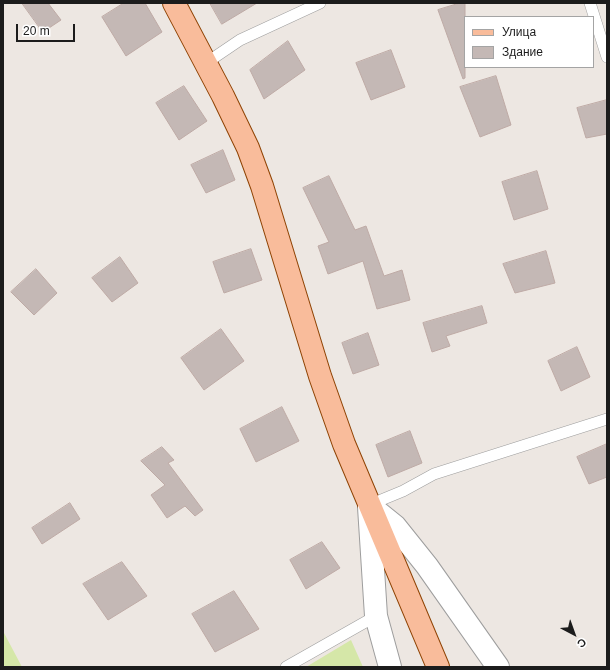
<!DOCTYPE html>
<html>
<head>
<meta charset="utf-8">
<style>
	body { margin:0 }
	#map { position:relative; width:610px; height:670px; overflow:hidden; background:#ede7e2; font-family:Helvetica,sans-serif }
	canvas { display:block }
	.frame { position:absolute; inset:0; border:4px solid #1c1c1c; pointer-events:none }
	.legend { position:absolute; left:464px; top:16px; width:130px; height:52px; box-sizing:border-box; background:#fff; border:1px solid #a4a4a4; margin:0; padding:5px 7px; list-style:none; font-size:12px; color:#1c1c1c }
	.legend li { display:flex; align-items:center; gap:8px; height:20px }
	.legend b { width:20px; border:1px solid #a4a4a4 }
	.north { position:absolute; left:554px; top:614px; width:40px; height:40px; -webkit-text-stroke:3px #fff; paint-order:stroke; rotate:139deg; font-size:11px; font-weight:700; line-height:16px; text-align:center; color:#1c1c1c }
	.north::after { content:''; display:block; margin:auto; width:14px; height:18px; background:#1c1c1c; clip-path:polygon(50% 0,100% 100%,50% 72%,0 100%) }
	.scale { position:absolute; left:16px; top:24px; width:59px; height:18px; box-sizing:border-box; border:2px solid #1c1c1c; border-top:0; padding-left:5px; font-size:12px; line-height:14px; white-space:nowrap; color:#1c1c1c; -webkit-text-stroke:3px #fff; paint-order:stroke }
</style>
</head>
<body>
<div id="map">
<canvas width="610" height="670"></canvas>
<div class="frame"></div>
<ul class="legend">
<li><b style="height:5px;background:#f9bc9b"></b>Улица</li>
<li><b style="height:11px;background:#c4b8b5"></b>Здание</li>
</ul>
<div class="north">С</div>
<div class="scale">20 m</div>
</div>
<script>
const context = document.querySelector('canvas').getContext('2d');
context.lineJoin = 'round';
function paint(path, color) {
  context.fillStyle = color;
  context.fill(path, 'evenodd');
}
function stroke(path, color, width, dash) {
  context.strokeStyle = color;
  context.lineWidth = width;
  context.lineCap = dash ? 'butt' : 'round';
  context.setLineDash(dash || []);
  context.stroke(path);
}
paint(new Path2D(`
	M3 631 22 667H3Z
	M351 640 363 667H306Z`), '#d5e7a8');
const building = new Path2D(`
	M22 3H48L61 20 43 32Z
	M124 3H145L162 32 126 56 102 17Z
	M210 3H257L222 24Z
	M460 3H465V78L463 79 438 10Z
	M288 41 305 70 264 99 250 70Z
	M391 50 405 87 371 100 356 63Z
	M496 76 511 125 480 137 460 87Z
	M184 86 207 121 179 140 156 103Z
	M607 100V134L586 138 577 108Z
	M223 150 235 180 206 193 191 165Z
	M537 171 548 209 514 220 502 182Z
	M329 176 355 230 366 226 384 276 402 270 410 300 377 309 363 261 328 274 318 246 329 242 303 188Z
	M251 249 262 280 224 293 213 262Z
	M546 251 555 283 515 293 503 264Z
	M120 257 138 283 112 302 92 278Z
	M36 269 57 293 34 315 11 292Z
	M482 306 487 323 446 336 450 346 432 352 423 323Z
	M221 329 244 361 204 390 181 358Z
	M368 333 379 365 353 374 342 343Z
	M577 347 590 377 561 391 548 361Z
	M282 407 299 441 256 462 240 429Z
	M410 431 422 463 388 477 376 445Z
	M607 444V477L589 484 577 457Z
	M162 447 174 460 168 463 203 510 195 516 185 506 167 518 151 495 165 485 141 461Z
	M70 503 80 519 42 544 32 528Z
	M322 542 340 568 306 589 290 560Z
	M122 562 147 596 108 620 83 584Z
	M234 591 259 629 215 652 192 614Z`);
paint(building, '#c4b8b5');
stroke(building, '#beaaa5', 1);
const service = new Path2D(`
	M590 3 607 57
	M206 63 240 40 320 3
	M369 505 403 491 434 474 607 419
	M286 667 376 616`);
const tertiary = new Path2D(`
	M369 505 395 526 427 566 498 667
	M369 507 376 616 390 667`);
const primary = new Path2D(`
	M174 3 223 96 248 148 262 186 320 376 344 444 438 667`);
stroke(service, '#9d9d9d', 12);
stroke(tertiary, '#9d9d9d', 24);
stroke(primary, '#8f4304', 24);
stroke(service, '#fff', 11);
stroke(tertiary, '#fff', 22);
stroke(primary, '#f9bc9b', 22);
</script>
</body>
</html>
